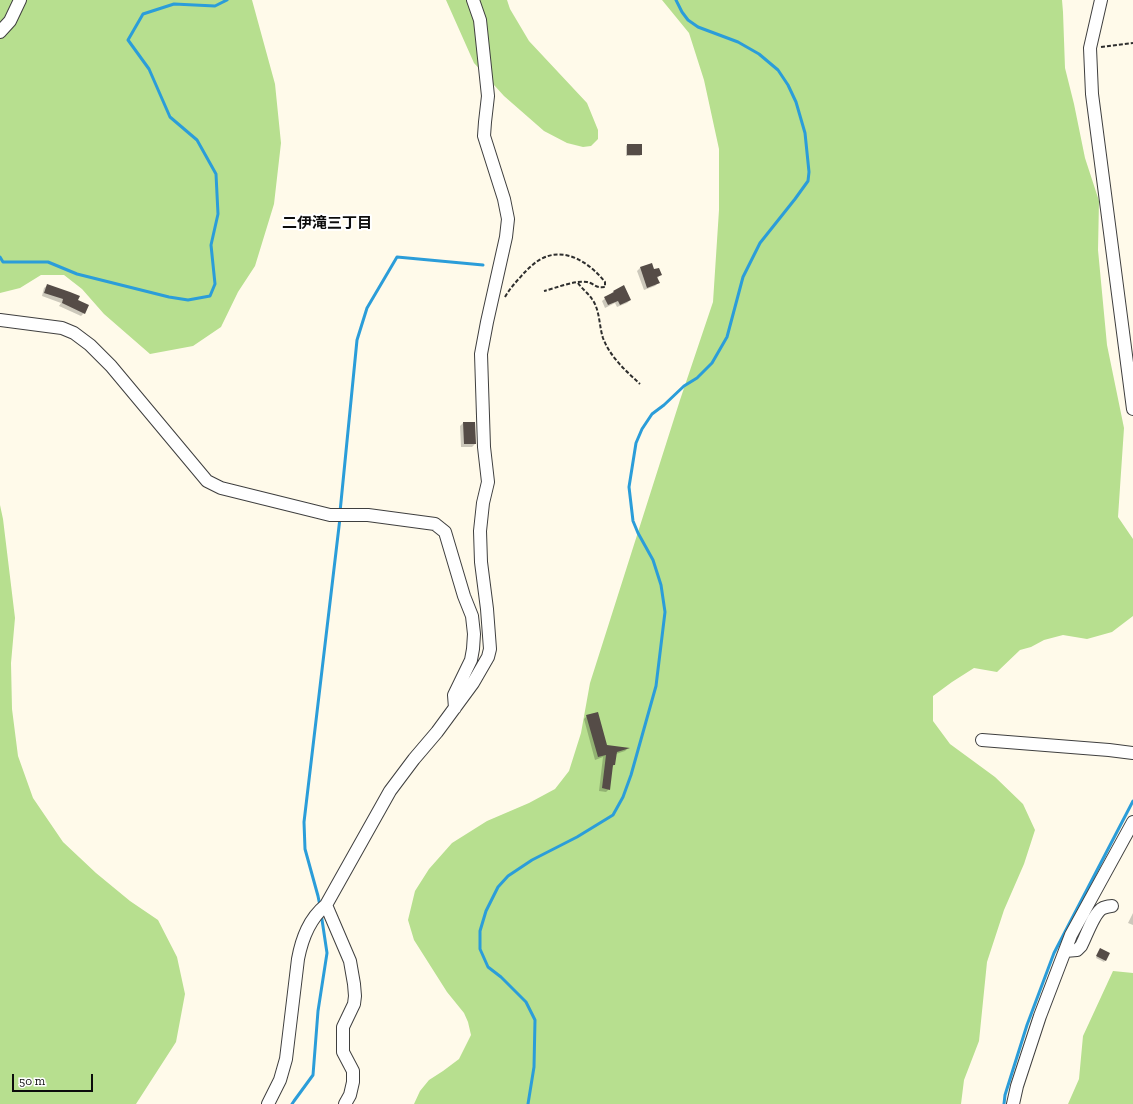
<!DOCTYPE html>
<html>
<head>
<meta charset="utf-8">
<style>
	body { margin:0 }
	#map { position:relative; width:1133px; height:1104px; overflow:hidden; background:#fffaea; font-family:"Zilla Slab",serif }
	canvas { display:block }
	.scale { position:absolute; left:12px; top:1074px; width:81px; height:18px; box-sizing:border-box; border:2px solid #0c0c0c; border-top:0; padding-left:5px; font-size:12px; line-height:14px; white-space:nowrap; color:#0c0c0c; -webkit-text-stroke:3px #fff; paint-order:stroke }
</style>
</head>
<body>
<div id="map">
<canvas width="1133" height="1104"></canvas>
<div class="scale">50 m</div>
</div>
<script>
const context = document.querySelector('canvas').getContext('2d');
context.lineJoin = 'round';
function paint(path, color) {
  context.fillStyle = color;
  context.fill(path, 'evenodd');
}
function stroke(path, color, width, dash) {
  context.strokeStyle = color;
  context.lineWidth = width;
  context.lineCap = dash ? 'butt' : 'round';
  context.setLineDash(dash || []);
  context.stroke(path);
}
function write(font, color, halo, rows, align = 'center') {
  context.font = font + ' "Zilla Slab","Noto Sans JP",serif';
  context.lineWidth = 4;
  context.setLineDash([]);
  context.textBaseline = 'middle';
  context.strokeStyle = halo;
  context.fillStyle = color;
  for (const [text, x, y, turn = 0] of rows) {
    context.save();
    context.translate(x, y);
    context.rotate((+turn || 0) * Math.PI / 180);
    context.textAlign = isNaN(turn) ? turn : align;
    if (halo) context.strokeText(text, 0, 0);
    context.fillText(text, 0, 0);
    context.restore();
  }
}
paint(new Path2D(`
	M0 0H252L275 84 281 143 274 204 255 266 238 292 221 327 193 346 150 354 104 314 82 289 64 275H41L20 288 0 293Z
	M446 0H507L510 9 529 41 587 103 598 130V139L591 146 583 147 567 143 544 131 504 96 474 63Z
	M662 0H1062L1063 12 1065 68 1074 104 1085 158 1099 201 1098 250 1107 345 1124 428 1118 517 1133 539V616L1112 632 1087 639 1063 635 1044 640 1031 647 1020 650 997 672 974 668 952 682 933 696V721L950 744 995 777 1023 804 1035 830 1024 864 1004 910 987 962 979 1041 964 1080 961 1104H414L420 1091 429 1080 443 1071 459 1059 471 1035 468 1022 464 1013 447 992 414 940 408 920 415 891 429 869 452 843 487 821 529 803 555 789 569 771 581 733 590 683 680 400 713 302 719 210V149L704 80 689 33Z
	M0 505 3 519 15 618 11 663 12 709 18 756 33 798 63 842 96 873 130 901 158 920 177 957 185 994 176 1042 136 1104H0Z
	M1113 971 1133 973V1104H1068L1079 1079 1083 1036Z`), '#b7df8f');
paint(new Path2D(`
	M627 145H641V154L640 156H626V146Z
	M640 268 654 271 660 275 657 279 658 283 655 286 644 290 637 271Z
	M48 285 77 301 84 313 81 316 59 306 61 303 42 296 44 288Z
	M614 291 630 300 627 303 617 307 615 303 605 308 602 301Z
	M463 423 475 444 472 447H461L460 426Z
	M587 716 606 746 627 749 625 751 616 754 614 765 612 767 609 789 606 792 599 791 603 757 595 760 584 719Z
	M1133 913V925L1128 923Z
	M1099 951 1109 954 1104 962 1096 958Z`), '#0003');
stroke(new Path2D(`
	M0 257 3 262H48L77 274 169 297 188 300 210 296 215 284 211 245 218 214 216 174 197 140 170 117 149 69 128 40 143 14 174 4 215 6 227 0
	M340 512 357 340 367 308 397 257 483 265
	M320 906 318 896 305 849 304 822 340 518
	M292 1104 294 1101 313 1075 318 1011 327 953 321 913
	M528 1104 534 1067 535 1020 526 1002 501 977 488 967 480 949V931L486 911 498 887 508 876 532 860 577 837 613 815 623 797 631 775 656 686 665 612 661 585 653 560 638 533 633 521 629 487 636 443 642 429 652 414 664 405 684 386 697 378 712 363 727 337 743 277 760 243 795 199 808 181 809 172 805 133 796 102 788 85 778 70 759 54 738 42 698 27 688 20 682 12 676 0
	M1004 1104 1005 1095 1027 1025 1054 953 1133 801`), '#2b9dd9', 3);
paint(new Path2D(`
	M627 144H642V155H627Z
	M652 263 654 269 659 268 662 275 657 277 660 283 647 288 640 267Z
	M47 284 70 292 80 296 78 300 89 305 85 314 62 303 63 299 44 293Z
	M624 285 631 300 620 305 618 301 608 305 604 297 614 292 613 291Z
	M463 422H475L476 444H464Z
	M598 712 607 745 630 748 617 752 615 765H613L610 790 602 788 606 755 598 757 586 715Z
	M1100 948 1110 953 1106 961 1096 956Z`), '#554c47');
const minor = new Path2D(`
	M1101 0 1090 48 1092 94 1133 409
	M0 32 10 21 20 0
	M0 320 62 328 74 333 90 345 111 366 207 481 221 488 330 515H368L435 524 445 532 464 596 472 616 474 634 473 649 471 660 454 695 455 708
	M982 740 1109 750 1133 753
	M326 905 350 961 354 984 355 996 354 1004 343 1027V1052L353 1071V1082L350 1095 345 1104
	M1065 951 1077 950 1081 946C1086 937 1094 912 1103 908 1106 907 1110 906 1112 906
	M268 1104 280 1080 286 1059 298 959C302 938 309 919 326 905L390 791 414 759 437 732 473 683 488 657 490 649 487 609 481 562 480 531 483 503 488 482 484 447 481 354 487 322 506 237 508 219 504 199 484 136 485 122 488 96 480 20 473 0
	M1013 1104 1017 1086 1040 1016 1071 935 1133 822`);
stroke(minor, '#3f3f3f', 14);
stroke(new Path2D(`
	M1101 47 1133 43
	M578 283C582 289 588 293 592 299 600 310 599 326 603 338 610 357 626 371 640 384
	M505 297C510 288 517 281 524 273 529 268 535 262 541 259 565 246 590 263 605 282V287C594 288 596 284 587 282 575 280 556 288 544 291`), '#2e2e2e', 2, [4, 2]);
stroke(minor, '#fff', 12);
write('bold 15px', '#0c0c0c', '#fff', [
	["二伊滝三丁目",327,224]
]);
</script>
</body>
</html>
